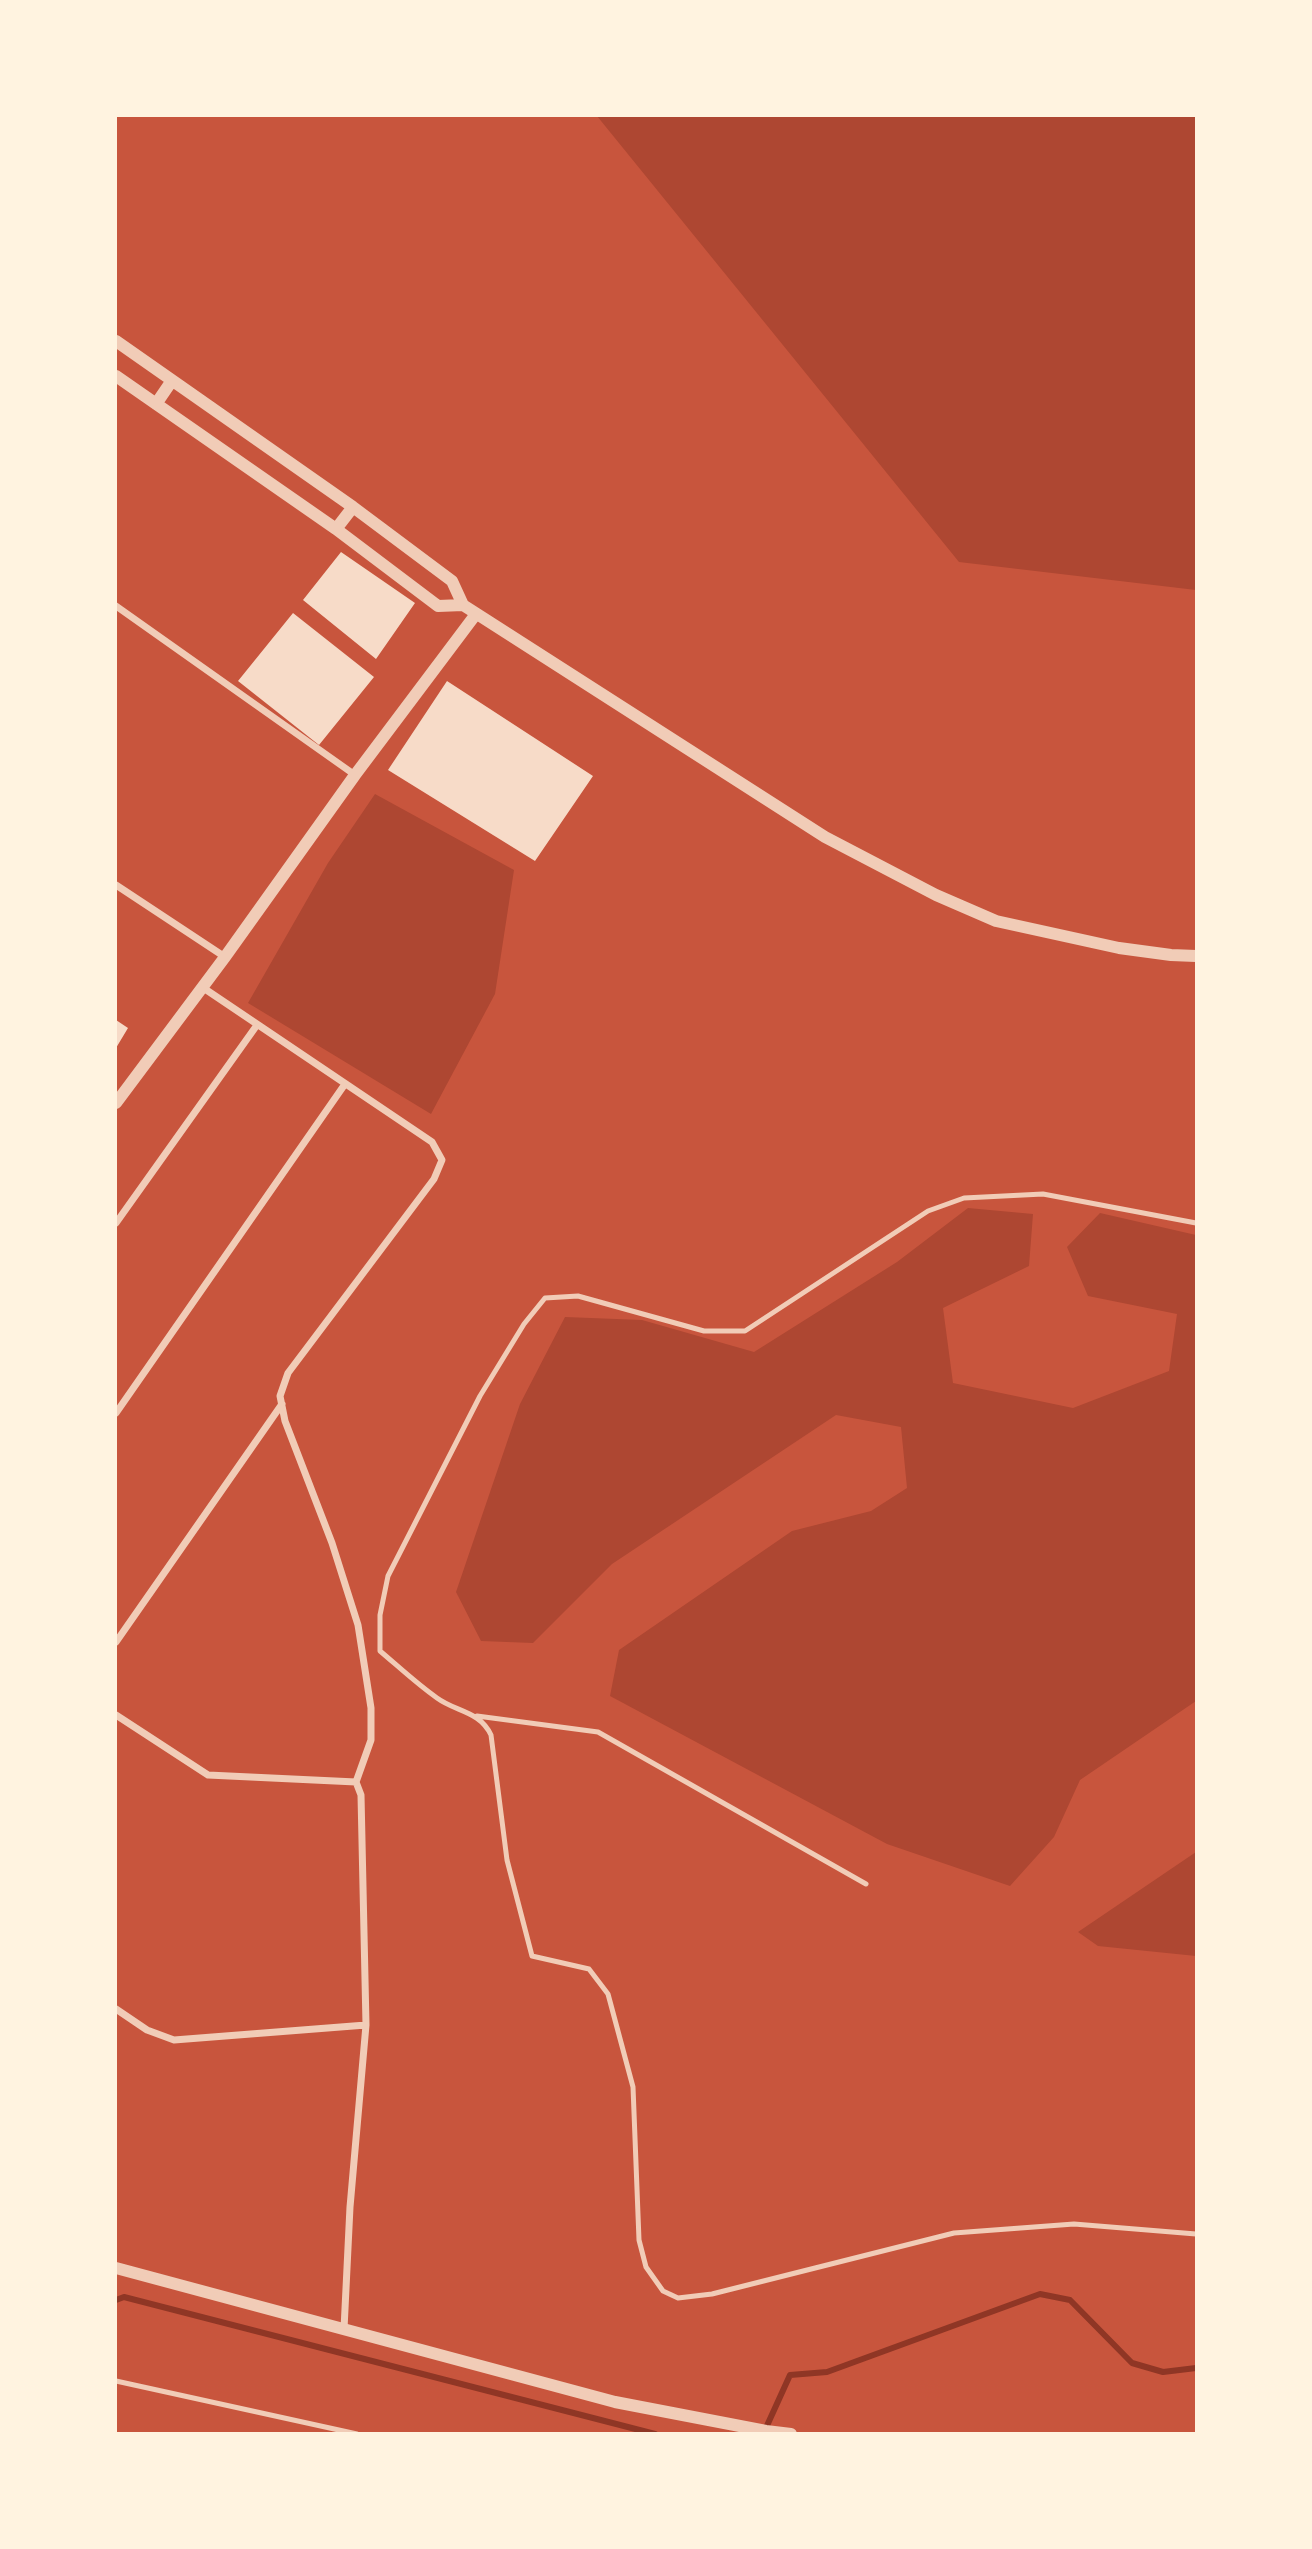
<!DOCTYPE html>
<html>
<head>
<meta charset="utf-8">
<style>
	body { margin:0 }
	#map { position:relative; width:1312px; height:2549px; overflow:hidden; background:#c8553d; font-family:Inter,sans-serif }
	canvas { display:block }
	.frame { position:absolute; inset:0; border:117px solid #fff3e0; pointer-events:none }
</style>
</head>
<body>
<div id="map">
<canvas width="1312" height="2549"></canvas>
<div class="frame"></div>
</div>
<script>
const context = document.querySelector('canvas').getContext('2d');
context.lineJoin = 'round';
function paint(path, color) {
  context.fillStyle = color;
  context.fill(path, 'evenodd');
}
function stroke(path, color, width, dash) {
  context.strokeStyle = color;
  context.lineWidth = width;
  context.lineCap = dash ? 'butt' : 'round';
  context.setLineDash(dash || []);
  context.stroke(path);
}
paint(new Path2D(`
	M597 116H1196V590L959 562Z
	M375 794 514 870 495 994 431 1114 248 1003 328 863Z
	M968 1208 1033 1214 1029 1266 943 1308 953 1383 1073 1408 1169 1371 1177 1314 1088 1296 1067 1247 1100 1213 1196 1235V1701L1080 1780 1054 1837 1010 1886 887 1844 610 1696 619 1650 792 1531 871 1511 907 1488 901 1427 836 1415 612 1564 533 1643 481 1641 456 1592 520 1404 565 1317 642 1320 754 1352 897 1262Z
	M1196 1852V1956L1098 1946 1078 1932Z`), '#ae4732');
stroke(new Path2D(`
	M116 2300 124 2297 655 2434
	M765 2430 790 2375 827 2372 1040 2294 1070 2300 1132 2363 1163 2372 1196 2368`), '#8f3625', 6);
paint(new Path2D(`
	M341 552 415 603 376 659 303 600Z
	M293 613 374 677 319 745 238 681Z
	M447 681 593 776 535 861 388 770Z
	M116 1020 128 1028 116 1048Z`), '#f7dbc8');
stroke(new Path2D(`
	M1196 1223 1043 1194 964 1198 928 1211 745 1331H704L578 1296 545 1298 524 1324 480 1396 388 1576 380 1615V1651C399 1667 417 1684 437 1698 456 1712 480 1711 491 1735L507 1860 532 1956 589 1969 608 1994 633 2087 639 2240 646 2267 663 2291 678 2298 712 2294 954 2233 1074 2224 1196 2234
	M477 1716 598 1732 866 1884
	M116 2381 357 2434`), '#f1ccb7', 5);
stroke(new Path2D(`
	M116 606 355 775
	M116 885 225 957
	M202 987 432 1142 442 1160 434 1179 288 1373 280 1396 285 1421 332 1543 358 1625 371 1708V1740L356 1782 361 1795 366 2025 350 2207 344 2329
	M116 1223 257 1025
	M116 1413 345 1084
	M116 1642 282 1404
	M116 1715 208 1775 356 1782
	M116 2009 147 2030 174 2040 366 2025`), '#f1ccb7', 7);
stroke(new Path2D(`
	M116 341 353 507 452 581 463 605 825 837 936 895 996 921 1119 948 1171 955 1196 956
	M116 376 336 529 438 606 463 605
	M156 404 171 382
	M336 529 353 507
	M116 1103 225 957 355 775 476 614
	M116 2268 615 2402 766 2431 791 2434`), '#f1ccb7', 12);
</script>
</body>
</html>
